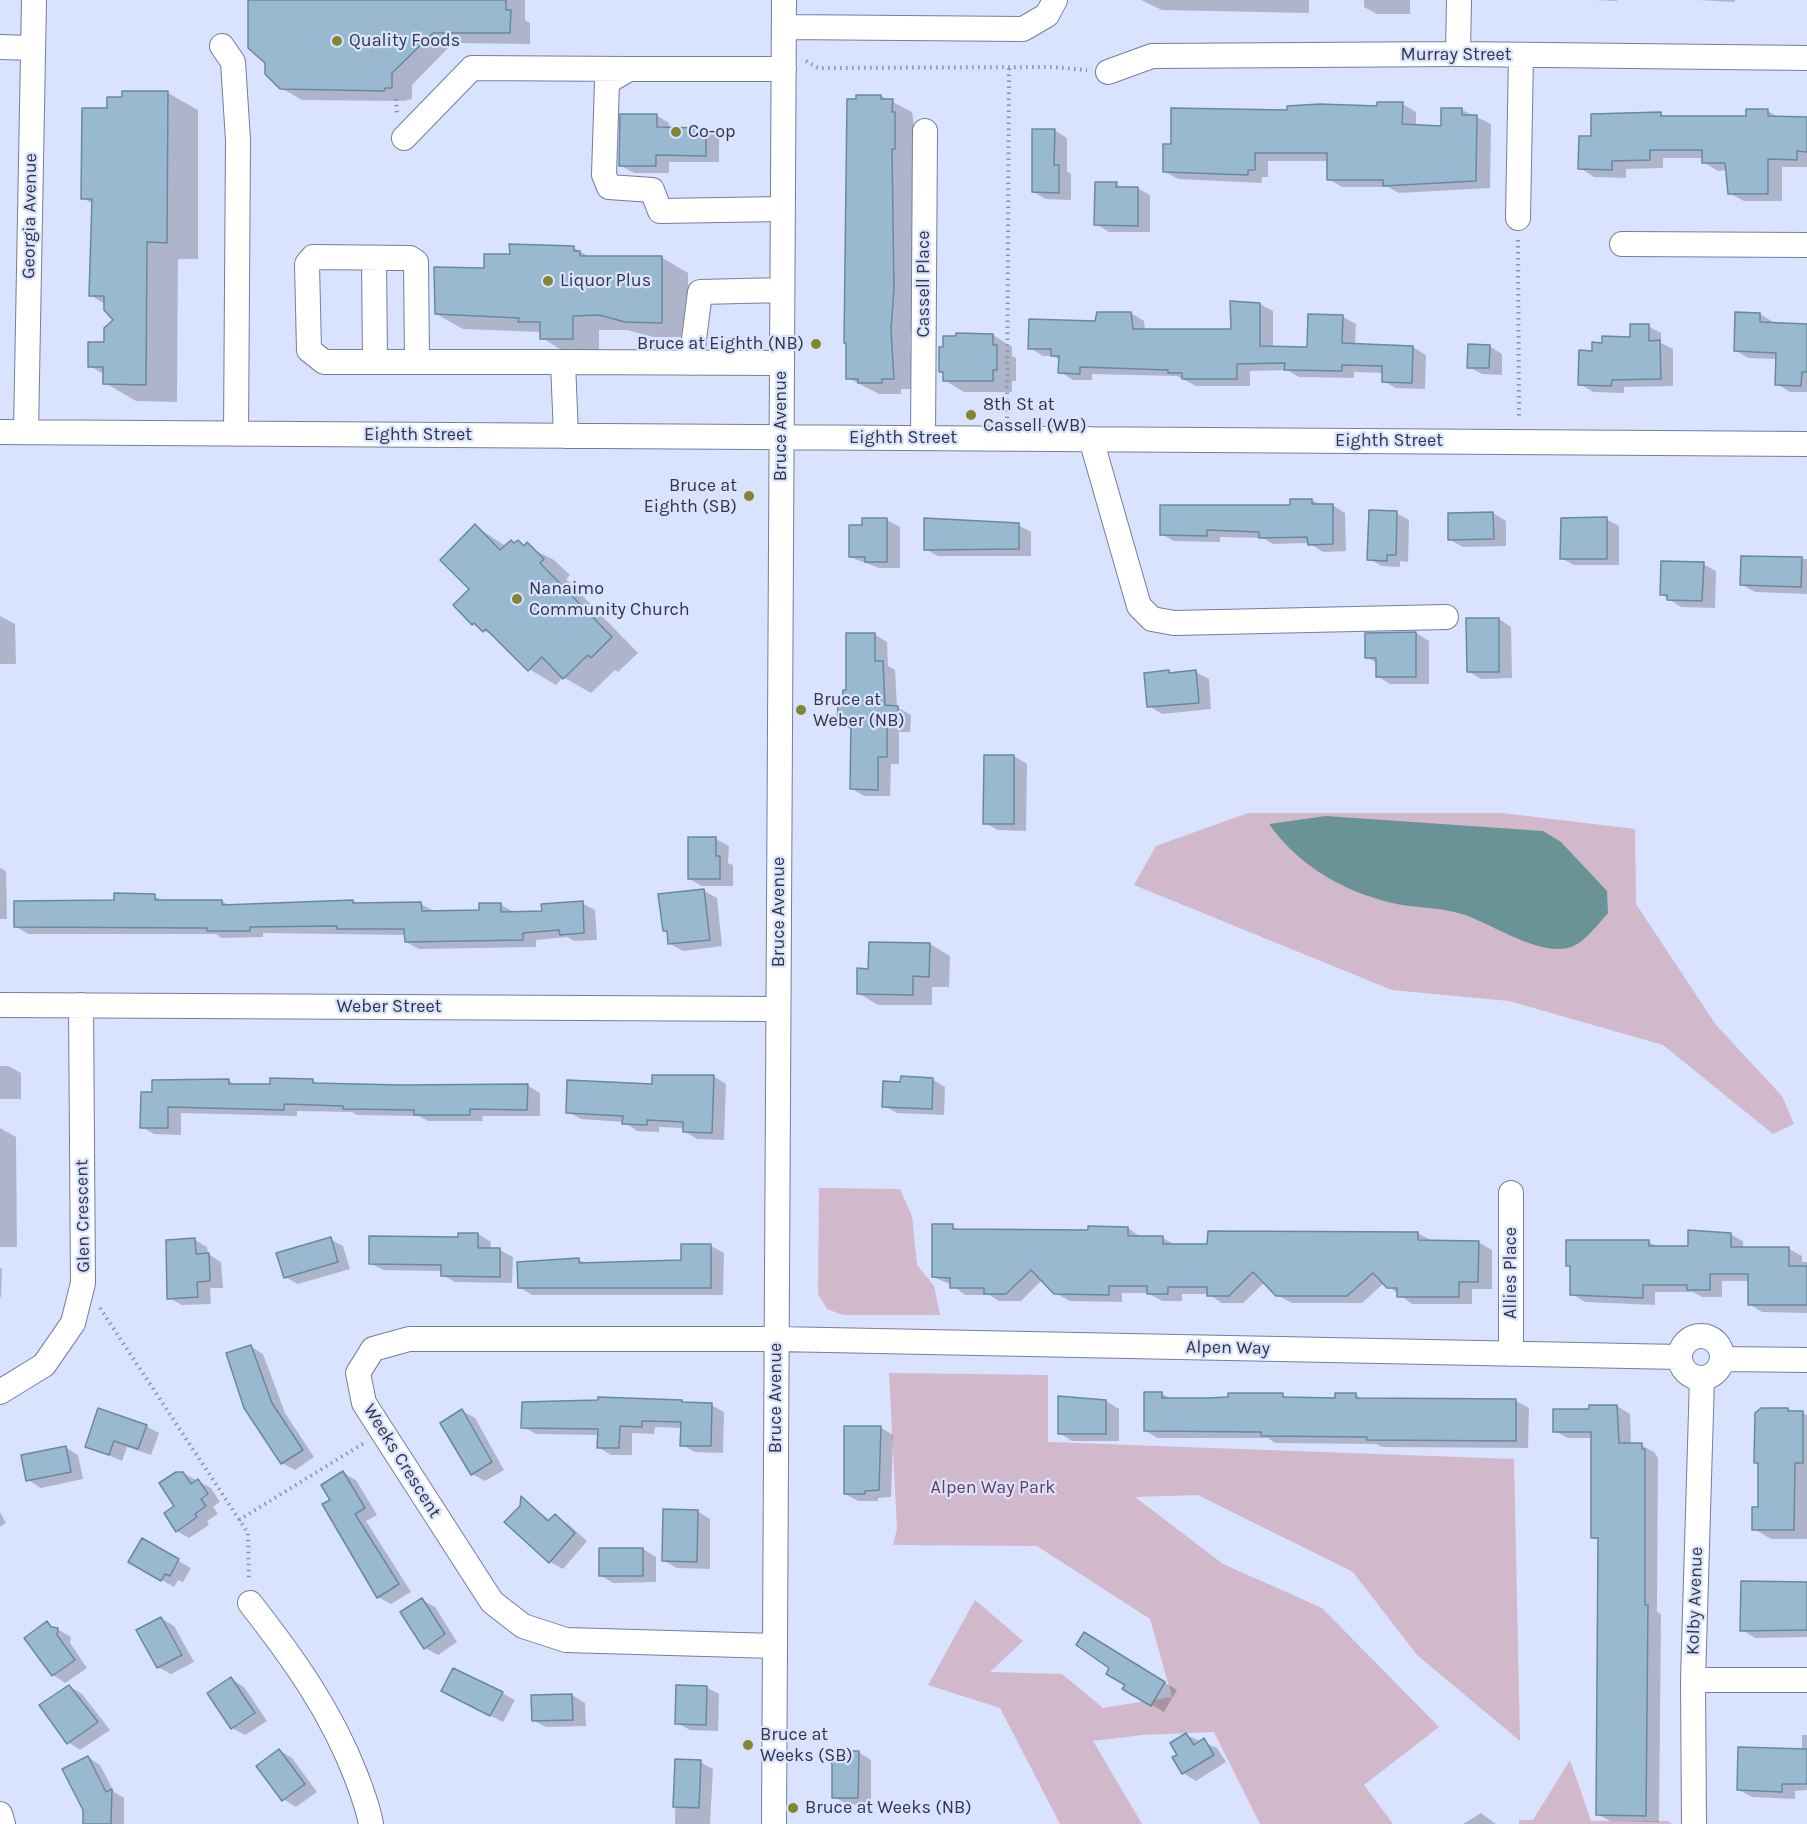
<!DOCTYPE html>
<html>
<head>
<meta charset="utf-8">
<style>
	body { margin:0 }
	canvas { display:block; background:#d9e2fe }
</style>
</head>
<body>
<canvas width="1807" height="1824"></canvas>
<script>
const context = document.querySelector('canvas').getContext('2d');
context.lineJoin = 'round';
function paint(path, color) {
  context.fillStyle = color;
  context.fill(path, 'evenodd');
}
function stroke(path, color, width, dash) {
  context.strokeStyle = color;
  context.lineWidth = width;
  context.lineCap = dash ? 'butt' : 'round';
  context.setLineDash(dash || []);
  context.stroke(path);
}
function write(font, color, halo, rows, align = 'center') {
  context.font = font + ' Karla,sans-serif';
  context.lineWidth = 4.5;
  context.setLineDash([]);
  context.textBaseline = 'middle';
  context.strokeStyle = halo;
  context.fillStyle = color;
  for (const [text, x, y, turn = 0] of rows) {
    context.save();
    context.translate(x, y);
    context.rotate((+turn || 0) * Math.PI / 180);
    context.textAlign = isNaN(turn) ? turn : align;
    if (halo) context.strokeText(text, 0, 0);
    context.fillText(text, 0, 0);
    context.restore();
  }
}
paint(new Path2D(`
	M1248 813H1502L1635 829 1636 904 1716 1025 1782 1096 1794 1124 1773 1134 1663 1045 1509 1001 1392 990 1134 885 1156 846Z
	M819 1188 900 1189 912 1216 917 1265 934 1286 940 1315H843L827 1309 818 1294Z
	M889 1373 1048 1375V1442L1514 1459 1520 1741 1417 1655 1353 1572 1198 1495 1135 1497 1223 1564 1322 1608 1439 1727 1364 1785 1393 1824H1260L1214 1732 1142 1735 1093 1741 1142 1824H1060L1000 1708 928 1685 975 1600 1023 1641 990 1672 1062 1674 1103 1708 1172 1697 1150 1619 1037 1546 893 1545 897 1529Z
	M1570 1760 1591 1821H1669L1672 1824H1519V1820H1533Z`), '#d1b8cb');
paint(new Path2D(`
	M1326 816 1543 831 1561 842 1607 891 1608 913C1598 924 1583 945 1568 948 1538 955 1493 925 1465 915 1445 908 1422 908 1402 905 1349 895 1300 868 1269 824Z`), '#6a9398');
paint(new Path2D(`
	M249 0H525V20L530 23V44L453 43 412 85V99L404 101 302 100 281 88 267 62Z
	M1141 0H1309V13L1162 10Z
	M1364 0H1410V14H1377L1364 7Z
	M1594 0H1617V1Z
	M1698 0H1735V2Z
	M168 93 198 110V259H178L177 402 136 401 105 383V375L90 366 105 343 115 320 105 304 90 295 93 204 83 198 109 110 123 99Z
	M881 96 912 112 914 125V159H912L913 301 910 341 913 389H901V394H879L848 378Z
	M1402 104 1416 112V126L1442 127V110H1462L1491 124 1490 188 1399 193 1388 187H1342L1328 179V161H1268V177H1262V183L1178 179 1164 171 1173 145 1289 111 1378 108Z
	M1768 111 1780 118 1807 119V167H1782V201H1744L1729 193 1727 170 1718 171 1703 162V158H1663V168L1626 169V178L1594 177 1580 168 1592 138 1661 114 1666 117H1748Z
	M656 115 669 123V129H706L719 137V162H669V173H634L621 166Z
	M1054 130 1067 138V171L1071 174V200L1046 199 1033 192Z
	M1116 184 1124 188H1137L1150 195V232H1109L1096 224Z
	M574 248 590 257H661L688 273V337H653L627 330H599V354H568L542 338 539 332 463 329 436 314 485 269 511 255Z
	M1260 304 1273 311V348H1308L1343 317 1356 324 1355 345 1413 347 1426 355 1425 389 1396 388 1383 381 1384 373 1354 372V378L1299 377 1287 370 1250 371V386H1196L1177 376 1092 374V380H1073L1060 372V360L1053 356H1043L1030 348 1096 322 1131 313 1144 321 1145 330H1232Z
	M1736 314H1760L1773 322V324L1807 326V392H1790L1777 384V359L1748 358 1735 350Z
	M1648 326 1661 333V343L1673 349V386L1624 387V393L1593 392 1580 384 1594 352 1603 344 1631 339Z
	M993 335 1012 347V356L1016 358V381H1012V392H964L944 380V373L940 371Z
	M1489 346 1502 354V375L1482 374 1469 367Z
	M1312 500 1321 505H1332L1345 513 1346 551 1323 552 1309 543 1273 544 1263 538 1220 537V542L1174 541 1161 534Z
	M1396 513 1409 520 1408 562 1400 561V567L1382 566 1369 559Z
	M1493 513 1506 521V546L1463 547 1450 540Z
	M1606 519 1619 526V565H1574L1561 558Z
	M887 520 900 527V568H879L850 557Z
	M1018 525 1031 532V556H938L925 549Z
	M475 526 507 547 518 542 554 560 570 575 566 579 638 653 618 672 615 670 591 693 563 677 556 685 529 669 497 638 473 624 471 589Z
	M1743 558 1807 559V594L1755 592 1742 585Z
	M1703 564 1716 571 1715 608 1681 607 1661 594Z
	M0 616 15 624 16 664H0Z
	M1499 619 1511 627 1512 678 1481 679 1468 671Z
	M1416 633 1429 641V684H1390L1377 676V663L1366 657Z
	M874 634 887 642 888 666 895 670 897 707 911 715 910 732H899V764H891L890 796H864L852 789V730L839 723 848 692Z
	M1196 672 1209 679 1211 709 1162 714 1149 706 1146 674Z
	M1014 756 1027 764 1026 831 998 830 985 823Z
	M716 839 729 846 728 863 733 865V886H702L689 879Z
	M0 868 6 871 7 919H0Z
	M704 891 717 898 722 946 683 951 670 944 668 933 664 930Z
	M154 896 164 901H222L230 906 353 901 359 905 421 904 434 911 481 912 501 905 514 912 543 913 582 903 595 910 597 940 574 941 567 937 536 940V947L419 949 406 942V935L263 933V937L221 938 216 934H28L15 926 115 901Z
	M930 944 950 956 949 987H932V1005H878L858 993 870 971Z
	M0 1066H8L21 1073V1099H0Z
	M713 1076 726 1084 724 1140 697 1139 684 1131V1128L659 1127V1132L637 1131 624 1122 581 1119 568 1112 653 1085Z
	M932 1079 945 1087 944 1115 897 1113 884 1106 902 1083Z
	M229 1081 236 1085H271L313 1081 320 1084 400 1087 527 1085 540 1093V1116H482L483 1121H428L419 1116 357 1115 352 1112 297 1111V1116L181 1113V1135L154 1134 142 1127V1094Z
	M0 1128 16 1137 17 1247H0Z
	M952 1226 961 1231H1089L1128 1228 1142 1238H1163L1177 1246H1209V1232L1418 1233 1432 1241 1478 1242 1492 1250V1289H1472V1304H1412L1384 1283 1362 1303H1292L1277 1295 1265 1282 1243 1303H1222L1208 1294H1182V1301H1162L1148 1293H1122V1302L1070 1301 1055 1293 1042 1280 1021 1301H999L989 1295H965L952 1285 933 1277Z
	M1689 1232 1730 1234 1743 1241V1249H1789L1802 1256V1262H1807V1313L1762 1312 1749 1304V1281H1722V1297H1702L1693 1292H1655V1305L1585 1302 1572 1294V1268L1568 1266 1649 1242 1658 1247H1689Z
	M478 1234 491 1242 490 1250H500L513 1257 512 1283 455 1282 442 1275V1271L383 1270 370 1263Z
	M330 1239 343 1246 350 1269 298 1284 285 1277Z
	M195 1240 207 1247 208 1254 221 1262 223 1288H210L211 1304 182 1305 169 1298Z
	M711 1246 724 1253 723 1295H532L519 1287 578 1259 587 1264 683 1262Z
	M0 1268 2 1269 1 1297H0Z
	M250 1346 263 1354 285 1413 314 1457 295 1470 282 1463Z
	M1146 1394H1162L1172 1399 1282 1395 1289 1398 1336 1399 1356 1395 1363 1399 1516 1401 1529 1408 1528 1448 1382 1447 1376 1444 1275 1443 1268 1438H1158L1145 1431Z
	M681 1401 686 1404 711 1405 724 1412 723 1453 695 1452 682 1445V1428L655 1427 654 1434 632 1433V1455H611L598 1447 599 1435 536 1434 523 1427Z
	M1106 1401 1119 1409V1441H1072L1059 1433Z
	M1617 1406 1630 1414 1631 1445H1641L1654 1452 1658 1458 1657 1612 1661 1614 1659 1822 1610 1821 1597 1814 1600 1541 1593 1537 1592 1438H1568L1555 1431 1591 1411Z
	M1787 1409 1807 1415V1539H1771L1754 1529 1759 1508 1760 1464 1756 1462Z
	M462 1411 475 1418 504 1470 485 1481 472 1474Z
	M146 1426 159 1433 151 1455 127 1447 122 1461 86 1446Z
	M880 1427 893 1435 891 1497 878 1498V1501H858L845 1494Z
	M65 1447 78 1455 83 1479 41 1488 28 1480Z
	M183 1473 211 1488 220 1502 213 1507 218 1514 207 1521 209 1525 189 1538 177 1531V1507Z
	M343 1473 356 1480 377 1515 366 1521 411 1592 391 1604 378 1597 332 1500Z
	M522 1498 551 1521 555 1516 568 1524 587 1541 563 1569 550 1562 506 1522 522 1507Z
	M697 1511 710 1519V1569L677 1568 664 1561Z
	M0 1512 6 1523 0 1527Z
	M142 1540 191 1568 183 1582 178 1580 174 1587 130 1562Z
	M643 1549 656 1557V1582L613 1583 600 1575Z
	M1807 1583V1637L1755 1638 1742 1630Z
	M422 1600 435 1607 457 1642 438 1655 425 1648Z
	M161 1618 174 1626 194 1662 171 1674 158 1667Z
	M47 1623 71 1637 70 1643 87 1668 65 1683 53 1675Z
	M1098 1641 1177 1690 1164 1712 1124 1688 1127 1685Z
	M231 1679 244 1687 267 1721 245 1735 232 1728Z
	M69 1686 82 1694 110 1730 80 1750 68 1742Z
	M706 1687 719 1694 718 1731 690 1730 677 1723Z
	M502 1693 515 1700 503 1722 456 1698Z
	M572 1695 585 1703 586 1726 546 1727 533 1720Z
	M1186 1735 1217 1748 1226 1762 1196 1781 1183 1773 1179 1755Z
	M1802 1735H1807V1790L1795 1791V1799L1752 1797 1739 1790 1802 1750Z
	M279 1750 292 1758 317 1792 296 1807 283 1799Z
	M858 1752 871 1760V1805L847 1804 834 1797Z
	M88 1757 100 1765 114 1792 124 1798V1824H92Z
	M676 1761 700 1762 713 1769 710 1824H675Z
	M1481 1813 1496 1824H1463Z`), '#0003');
const building = new Path2D(`
	M248 0H506V10H511L510 33H433L392 73V88H385L384 91 280 89 265 74V63L248 48Z
	M122 91H168L167 243 147 242 146 385 103 384V367H88V342H104V328L113 320 104 310V296H89L92 199H81L82 108H107V97H122Z
	M856 95H881V99H893L892 112H895V149H892L894 289 891 329 894 379H882V383H858V379H846V343H844L847 99H856Z
	M1377 102H1403L1402 124 1441 126V108H1462V115H1477L1476 181 1383 186V180H1327V153H1255V170H1248V175L1163 172V144H1171V108L1287 110V106L1320 104 1377 106Z
	M1746 109H1768V116L1807 117V152L1797 151V160L1768 159V194H1728L1725 163H1702V150H1650V160L1612 161V170L1578 169 1579 136H1591V114L1661 112V116H1746Z
	M620 114H657V127L706 128V156L656 155V166H619Z
	M1032 129H1055L1054 165H1059V193L1032 192Z
	M1095 182H1117L1116 187H1138V226L1094 225Z
	M509 244 574 246V251H580V256H662V323L625 322 599 315 573 316V339H540V322H518L519 318 435 314 434 267 484 268V254H510Z
	M1230 301 1260 303V346L1307 347 1308 314 1343 315 1342 343 1413 346 1412 383 1382 382V366L1342 365V371L1284 370 1285 363 1237 364V379H1182V373H1168V370L1080 367V374L1058 373 1059 356H1051V349H1028L1029 319 1095 321 1097 312H1131L1133 329H1231Z
	M1735 312 1760 313V322L1807 324V372H1802L1801 386 1775 385 1776 353 1734 351Z
	M1630 324H1649V341L1660 340 1661 379 1612 380 1611 386 1578 385 1579 350 1592 351V342L1602 343V336L1630 337Z
	M956 333 993 334V345H997V370H993V381H943V372H939V347H943V336H956Z
	M1468 344 1490 345 1489 368H1467Z
	M1290 499H1312V504H1333V544L1308 545 1307 537 1259 538V532L1207 530V536L1160 535V505H1290Z
	M1369 510 1397 511 1396 555H1387V561L1367 560Z
	M1493 512 1494 539 1448 540V513Z
	M1607 517V559H1560L1561 518Z
	M862 518H887V562H865V557H849V525H862Z
	M924 518 1019 523V549L924 550Z
	M475 524 500 550 511 540 514 543 518 540 524 546 527 542 544 559 540 563 612 637 591 658 588 655 563 679 542 657 528 671 486 629 483 632 474 623 472 625 453 605 469 589 440 560Z
	M1741 556 1802 557 1801 587 1740 585Z
	M1661 561 1704 562 1702 601 1667 600V595H1660Z
	M1466 618H1499V672H1467Z
	M1416 632V677H1376V658H1365V633Z
	M846 633H875V661H883L885 705 898 706V725H887V757H878V790L850 789 851 724H837L838 704H842L843 690H846Z
	M1169 670V673L1196 670 1199 703 1147 707 1144 673Z
	M984 755H1014V824H983Z
	M688 837H716V856H720V879H688Z
	M704 889 710 940 668 944 667 931H663L658 894Z
	M114 893 155 894V900H222V905L353 900V903L421 902 422 911 479 910V903H501V912L542 911 541 904 583 901 584 933 560 935 559 930 523 933V940L405 942 404 929H337V926L250 927V931H207V928L14 927V901L114 900Z
	M869 942 930 943 929 977 913 976V995L857 994V968L868 969Z
	M652 1075H714L712 1133 683 1132V1122L647 1120V1125L622 1124 623 1116 566 1113 567 1080 652 1084Z
	M901 1076 933 1078 932 1109 882 1107 883 1081 900 1082Z
	M270 1078 313 1079V1083L400 1085 528 1084 527 1110 470 1109V1115H414V1110L343 1109V1106L284 1104V1110L168 1107V1128H140L141 1092H152V1080L229 1079V1084H270Z
	M932 1224H953V1229L1088 1230V1226L1128 1227V1236H1163V1244H1207L1208 1231 1418 1232V1240L1479 1241 1478 1282H1459V1297H1397V1288H1387L1373 1273 1347 1296H1276L1253 1272 1229 1296H1207V1287H1168V1294H1147V1286H1109V1295L1054 1294 1031 1270 1006 1294H984V1288H950V1278L932 1277Z
	M1688 1230 1731 1233V1247H1789V1266H1807V1305H1748V1274H1710V1290H1687V1285H1643V1298L1570 1295V1266H1566V1240H1649V1246H1688Z
	M458 1233H478V1248H500V1277L441 1276V1265L369 1264V1236L458 1237Z
	M331 1237 338 1262 284 1278 276 1253Z
	M195 1238 196 1254 209 1253 210 1281 197 1282 198 1297 167 1299 166 1240Z
	M681 1244H711V1288H518L517 1262 579 1258V1263L681 1260Z
	M251 1345 272 1403 303 1450 281 1464 244 1408 226 1353Z
	M1144 1392H1162V1398H1208L1228 1397V1393H1283V1397L1335 1398V1393H1356V1398L1516 1399V1441L1367 1440V1437L1261 1436V1432L1144 1431Z
	M1058 1396 1106 1400V1434H1058Z
	M598 1397 682 1400V1402L712 1403 711 1446H680L681 1422 642 1421V1427L620 1426 619 1448H597L598 1429 521 1428 522 1402 598 1400Z
	M1589 1405H1617L1619 1443H1642V1449H1645V1605H1648L1646 1816 1596 1815 1598 1538H1591V1432H1553V1409H1589Z
	M98 1408 147 1425 138 1449 114 1441 109 1455 85 1447Z
	M1761 1408H1788V1411H1803V1463H1795L1794 1530H1752V1507H1758V1463H1754L1755 1413Z
	M462 1409 492 1462 471 1475 440 1423Z
	M844 1426H881L879 1490 865 1491V1494H844Z
	M66 1446 71 1472 26 1481 21 1455Z
	M343 1471 365 1508 355 1514 399 1584 377 1598 322 1504 330 1500 321 1485Z
	M176 1472H183L191 1484 198 1479 208 1494 201 1499 206 1506 195 1514 197 1517 176 1532 164 1513 174 1506 159 1483Z
	M521 1496 548 1521 555 1514 575 1533 549 1563 504 1522 520 1506Z
	M663 1509 698 1510 697 1562 662 1561Z
	M142 1538 179 1559 170 1576 165 1574 161 1581 128 1562Z
	M599 1548H643V1576H599Z
	M1741 1581 1807 1582V1630L1740 1631Z
	M422 1598 445 1634 424 1649 400 1612Z
	M161 1617 182 1655 157 1668 136 1630Z
	M47 1621 51 1627 58 1628 57 1635 75 1660 52 1676 24 1638Z
	M1084 1632 1165 1682 1151 1706 1122 1689 1125 1685 1106 1674 1109 1668 1076 1645Z
	M453 1668 503 1692 490 1716 441 1691Z
	M231 1677 255 1713 231 1729 207 1693Z
	M69 1685 98 1722 67 1744 39 1705Z
	M676 1685 707 1686 706 1725 675 1724Z
	M572 1694 573 1720 532 1721 531 1695Z
	M1186 1733 1194 1745 1204 1738 1214 1755 1182 1774 1172 1757 1177 1755 1170 1743Z
	M1738 1747 1807 1749V1784H1782V1792L1737 1790Z
	M279 1749 305 1784 282 1801 256 1766Z
	M838 1751H859L858 1798H832V1764L828 1760Z
	M88 1756 106 1792 112 1789 111 1824H83V1810L62 1769Z
	M675 1759 701 1760 699 1808 673 1807Z`);
paint(building, '#98b9d0');
stroke(building, '#69899e', 1.5);
const minor = new Path2D(`
	M784 27 1023 29 1047 15 1055 0
	M222 46 233 62 238 140 236 434
	M0 47 33 48
	M1458 54 1459 0
	M1108 72 1152 56 1458 54 1807 58
	M404 138 472 68 629 69
	M783 209 660 211 652 190 609 187 604 175 607 82 629 69H784
	M1518 218 1521 55
	M1622 244 1807 245
	M374 258 375 362
	M417 362 416 262 410 258 313 257 307 264 309 350 324 362H563L566 436
	M563 362 782 363
	M691 363 700 292 782 290
	M0 432 1807 444
	M26 432 34 0
	M923 438 925 131
	M1091 439 1139 606 1152 619 1174 623 1446 617
	M0 1005 778 1009
	M1511 1193V1354
	M1680 1357a21 21 0 1 1 42 0a21 21 0 1 1-42 0Z
	M1722 1359 1807 1360
	M0 1392 44 1365 73 1323 83 1283 81 1005
	M250 1603C293 1658 331 1711 356 1776 362 1792 368 1807 371 1824
	M775 1646 566 1640 523 1626 492 1602 364 1403 358 1373 373 1349 409 1339H777L1680 1357
	M1693 1680H1807
	M0 1814 3 1824
	M774 1824 784 0
	M1694 1824 1693 1680 1702 1378`);
stroke(minor, '#747e9d', 26);
stroke(new Path2D(`
	M806 61 818 68 1052 67 1087 70
	M396 99 397 114
	M1518 240 1519 418
	M1007 418 1009 67
	M100 1308 248 1533 249 1581
	M239 1520 364 1443`), '#8c92a7', 4, [1.5, 4.5]);
stroke(minor, '#fff', 24);
for (const [x, y, r, color] of [
	[337,41,6,"#838530"],
	[676,132,6,"#838530"],
	[548,281,6,"#838530"],
	[816,344,6,"#838530"],
	[971,415,6,"#838530"],
	[749,496,6,"#838530"],
	[517,599,6,"#838530"],
	[801,710,6,"#838530"],
	[748,1745,6,"#838530"],
	[793,1808,6,"#838530"]
]) {
  const dot = new Path2D();
  dot.arc(x, y, r, 0, 2 * Math.PI);
  context.fillStyle = color;
  context.fill(dot);
  stroke(dot, '#d9e2fe', 2);
}
write('18px', '#323643', '#d9e2fe', [
	["Quality Foods",349,41],
	["Co-op",688,132],
	["Liquor Plus",560,281],
	["Bruce at Eighth (NB)",804,344,"right"],
	["8th St at",983,405],
	["Cassell (WB)",983,426],
	["Bruce at",737,486,"right"],
	["Eighth (SB)",737,507,"right"],
	["Nanaimo",529,589],
	["Community Church",529,610],
	["Bruce at",813,700],
	["Weber (NB)",813,721],
	["Bruce at",760,1735],
	["Weeks (SB)",760,1756],
	["Bruce at Weeks (NB)",805,1808]
], 'left');
write('18px', '#323643', '#d9e2fe', [
	["Murray Street",1456,55],
	["Georgia Avenue",30,216,-89],
	["Cassell Place",924,284,-90],
	["Bruce Avenue",781,426,-90],
	["Eighth Street",418,435],
	["Eighth Street",903,438],
	["Eighth Street",1389,441],
	["Bruce Avenue",779,912,-90],
	["Weber Street",389,1007],
	["Glen Crescent",83,1216,-91],
	["Allies Place",1511,1273,-90],
	["Alpen Way",1228,1348,1],
	["Bruce Avenue",776,1398,-90],
	["Weeks Crescent",402,1461,58],
	["Kolby Avenue",1695,1601,-88]
]);
write('18px', '#673d5e', '#d9e2fe', [
	["Alpen Way Park",993,1488]
]);
</script>
</body>
</html>
